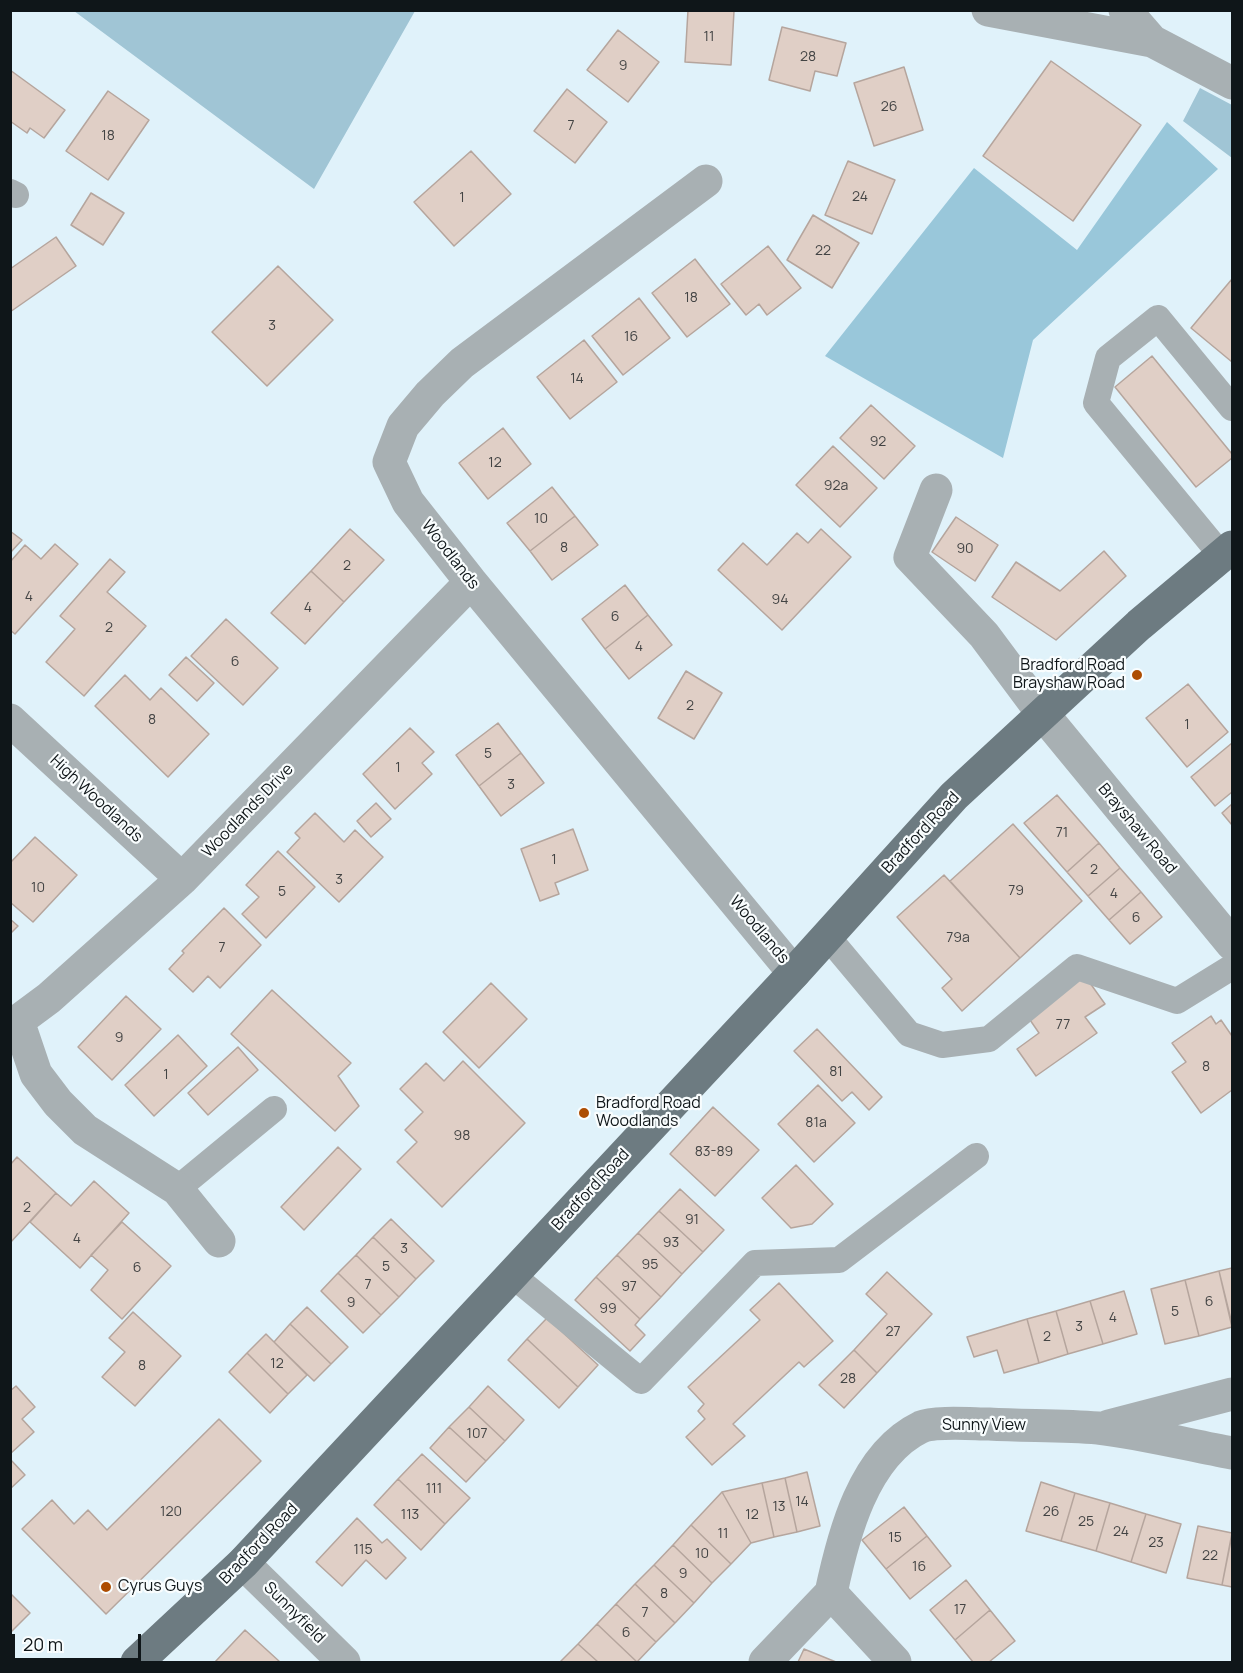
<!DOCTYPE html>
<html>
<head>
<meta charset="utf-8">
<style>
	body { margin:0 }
	#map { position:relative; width:1243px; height:1673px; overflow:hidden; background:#e0f2fa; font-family:Manrope,sans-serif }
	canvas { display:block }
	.frame { position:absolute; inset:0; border:12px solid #0f1619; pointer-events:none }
	.scale { position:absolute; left:12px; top:1634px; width:129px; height:27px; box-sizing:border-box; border:3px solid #0f1619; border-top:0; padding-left:8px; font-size:18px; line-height:21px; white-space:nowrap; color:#0f1619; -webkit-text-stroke:4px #f9fdfe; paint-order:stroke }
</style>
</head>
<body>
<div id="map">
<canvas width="1243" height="1673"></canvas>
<div class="frame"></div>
<div class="scale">20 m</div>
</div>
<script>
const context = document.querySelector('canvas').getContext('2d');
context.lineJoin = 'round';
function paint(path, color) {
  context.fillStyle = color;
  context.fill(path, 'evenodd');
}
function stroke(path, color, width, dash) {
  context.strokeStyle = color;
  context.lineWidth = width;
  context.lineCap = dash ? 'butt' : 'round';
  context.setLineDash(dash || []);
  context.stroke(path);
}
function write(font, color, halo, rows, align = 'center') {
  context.font = font + ' Manrope,sans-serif';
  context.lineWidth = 4.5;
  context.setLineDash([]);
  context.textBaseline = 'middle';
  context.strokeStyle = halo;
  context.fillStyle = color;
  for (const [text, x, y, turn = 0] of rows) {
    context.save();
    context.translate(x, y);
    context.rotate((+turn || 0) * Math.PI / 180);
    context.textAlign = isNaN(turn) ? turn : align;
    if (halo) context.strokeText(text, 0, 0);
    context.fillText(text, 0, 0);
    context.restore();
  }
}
paint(new Path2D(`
	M74 11H415L314 189Z
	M1200 88 1232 105V158L1183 121Z`), '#a0c5d5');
paint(new Path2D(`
	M1167 122 1218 169 1033 340 1003 458 825 356 974 168 1077 250Z`), '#99c7da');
const building = new Path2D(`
	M688 10 734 11 731 65 685 62Z
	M782 27 846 43 837 76 815 71 810 91 769 80Z
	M618 30 659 62 628 102 587 70Z
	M1051 61 1141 125 1073 221 983 156Z
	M904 67 923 130 874 146 854 83Z
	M10 70 65 110 44 138 30 128 27 133 10 121Z
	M567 89 607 122 575 163 534 131Z
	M108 91 149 120 108 180 66 151Z
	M471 151 511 194 454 246 414 202Z
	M848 161 895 180 872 234 825 215Z
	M91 193 124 213 103 245 71 225Z
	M813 215 859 243 832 288 787 260Z
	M56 237 76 266 10 312V269Z
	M768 246 801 288 767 315 759 304 746 315 721 284Z
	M695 259 730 304 687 337 652 293Z
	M278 266 333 320 267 386 212 332Z
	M1232 279V362L1191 328Z
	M639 298 670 338 623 375 592 336Z
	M584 340 617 382 570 419 537 377Z
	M1152 356 1232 454V458L1196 487 1115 387Z
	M871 405 915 446 884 479 840 438Z
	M503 428 531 464 488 499 459 463Z
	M833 446 877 488 840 527 796 485Z
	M552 487 575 516 530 551 507 523Z
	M575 516 598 545 552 580 530 551Z
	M956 517 998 545 975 581 932 552Z
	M350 529 384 560 344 602 311 571Z
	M821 529 851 557 782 630 718 570 743 543 767 565 797 533 808 543Z
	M10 531 22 540 10 553Z
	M55 544 78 564 15 634 10 630V562L25 545 41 559Z
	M1104 551 1126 576 1056 640 992 597 1016 562 1060 591Z
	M110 559 125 572 107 592 146 626 84 696 46 662 75 629 60 616Z
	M311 571 344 602 305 644 271 613Z
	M625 585 648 615 605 649 582 619Z
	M648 615 672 645 629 679 605 649Z
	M226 619 278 668 243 705 191 656Z
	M186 657 214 683 197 701 169 675Z
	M686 671 722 693 694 739 658 718Z
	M125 675 150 700 161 688 209 734 168 777 95 706Z
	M1188 684 1228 732 1187 767 1146 718Z
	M498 723 521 753 479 786 456 755Z
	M410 728 434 752 422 763 432 774 395 809 363 774Z
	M1232 743V792L1215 806 1191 777Z
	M521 753 544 783 501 816 479 786Z
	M1057 795 1099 843 1067 872 1024 823Z
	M376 803 391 819 371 837 357 821Z
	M1232 804V825L1222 813Z
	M315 813 344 842 355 830 383 857 339 902 287 852 300 838 295 833Z
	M1013 824 1082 901 1020 958 950 881Z
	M573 829 588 870 555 883 559 894 540 901 521 849Z
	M35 837 77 875 33 922 10 902V863Z
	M1099 843 1120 868 1088 896 1067 872Z
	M278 851 315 887 266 938 242 914 259 897 246 885Z
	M1120 868 1141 892 1109 920 1088 896Z
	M944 875 1020 958 962 1011 942 988 952 979 897 917Z
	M1141 892 1162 917 1130 944 1109 920Z
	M224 908 261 945 220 988 208 976 193 992 169 969 184 953 182 951Z
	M10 919 18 926 10 934Z
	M1085 976 1105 1004 1085 1017 1097 1033 1036 1076 1017 1049 1039 1033 1028 1017Z
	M491 983 527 1019 479 1068 443 1032Z
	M272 990 351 1063 338 1076 359 1106 335 1131 231 1034Z
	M126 996 161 1029 112 1080 78 1047Z
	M1211 1016 1216 1024 1221 1020 1232 1036V1090L1201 1113 1172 1072 1186 1062 1172 1043Z
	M817 1029 882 1097 869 1110 852 1092 842 1101 794 1051Z
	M178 1035 207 1066 154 1116 125 1085Z
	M238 1047 258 1070 208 1115 188 1093Z
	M463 1061 525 1123 442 1207 397 1162 417 1142 405 1130 423 1112 400 1089 426 1063 444 1081Z
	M818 1085 855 1123 814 1162 778 1124Z
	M713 1107 759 1150 715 1196 670 1154Z
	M338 1147 361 1169 304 1230 281 1207Z
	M17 1157 56 1193 10 1243V1165Z
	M796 1165 833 1204 812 1224 791 1228 762 1198Z
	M94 1181 129 1213 80 1268 30 1222 56 1193 71 1206Z
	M680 1189 724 1230 703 1252 659 1211Z
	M659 1211 703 1252 682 1274 638 1233Z
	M391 1219 434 1261 416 1279 373 1237Z
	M122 1222 171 1266 122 1319 91 1290 108 1270 91 1255Z
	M638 1233 682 1274 661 1297 617 1255Z
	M373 1237 416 1279 399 1297 356 1255Z
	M356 1255 399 1297 381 1315 338 1273Z
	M617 1255 661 1297 640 1319 596 1277Z
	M1232 1268V1324L1219 1271Z
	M1219 1271 1232 1327 1199 1336 1185 1280Z
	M887 1272 932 1314 877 1373 854 1350 887 1314 866 1294Z
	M338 1273 381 1315 363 1333 321 1291Z
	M596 1277 640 1319 635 1325 645 1335 630 1351 575 1300Z
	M1185 1280 1199 1336 1165 1344 1151 1289Z
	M779 1283 833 1341 804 1367 799 1362 733 1424 745 1436 712 1465 686 1437 705 1419 698 1411 704 1404 688 1387 760 1320 750 1310Z
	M1124 1291 1137 1334 1103 1344 1090 1301Z
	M1090 1301 1103 1344 1068 1354 1056 1311Z
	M307 1307 348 1347 331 1364 290 1324Z
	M1056 1311 1068 1354 1039 1363 1027 1319Z
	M133 1312 181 1356 135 1406 102 1377 125 1352 109 1338Z
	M547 1318 598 1365 578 1387 527 1339Z
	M1027 1319 1039 1363 1004 1373 997 1350 974 1357 967 1337Z
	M290 1324 331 1364 314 1381 274 1342Z
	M266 1334 307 1375 288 1394 247 1353Z
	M527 1339 578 1387 559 1408 508 1360Z
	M854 1350 877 1373 844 1408 819 1385Z
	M247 1353 288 1394 270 1413 229 1372Z
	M16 1386 35 1407 22 1419 34 1432 10 1454V1391Z
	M488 1386 524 1420 505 1441 469 1407Z
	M469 1407 505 1441 486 1461 449 1427Z
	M219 1419 261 1461 106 1614 22 1529 52 1500 74 1524 88 1510 107 1530Z
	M449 1427 486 1461 466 1482 430 1448Z
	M422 1454 470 1498 445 1524 398 1479Z
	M10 1459 25 1475 10 1489Z
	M807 1472 820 1526 797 1532 785 1478Z
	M785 1478 797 1532 774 1537 762 1483Z
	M398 1479 445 1524 421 1550 374 1505Z
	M1041 1482 1075 1493 1061 1541 1026 1531Z
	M762 1483 774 1537 751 1543 722 1492Z
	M722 1492 751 1543 731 1564 691 1525Z
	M1075 1493 1110 1503 1096 1551 1061 1541Z
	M1110 1503 1146 1514 1131 1562 1096 1551Z
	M904 1507 927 1536 886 1569 862 1540Z
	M1146 1514 1181 1524 1166 1573 1131 1562Z
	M357 1518 382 1543 387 1539 406 1558 386 1579 366 1560 342 1586 316 1562Z
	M691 1525 731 1564 712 1583 673 1545Z
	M1198 1526 1232 1533 1222 1585 1187 1578Z
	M1232 1535V1587L1222 1585Z
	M927 1536 951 1566 910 1599 886 1569Z
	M673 1545 712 1583 694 1603 654 1565Z
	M654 1565 694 1603 675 1623 635 1584Z
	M966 1580 990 1610 955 1640 930 1610Z
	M635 1584 675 1623 656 1642 616 1604Z
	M10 1593 30 1613 10 1633Z
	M616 1604 656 1642 637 1662 597 1624Z
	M990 1610 1015 1641 989 1662H973L955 1640Z
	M597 1624 637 1662H598L578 1644Z
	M245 1630 280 1662H215Z
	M578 1644 598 1662H560Z
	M804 1649 836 1662H798Z`);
paint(building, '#e0cfc6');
stroke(building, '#b5a59d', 1.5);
stroke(new Path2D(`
	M10 192 16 195
	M1222 556 1096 403 1108 358 1158 318 1232 408
	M827 936 909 1034 942 1045 989 1039 1077 967 1177 1001 1232 967
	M177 1189 274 1109
	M512 1275 641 1381 755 1263 839 1260 976 1156`), '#a8b0b3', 26);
stroke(new Path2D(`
	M988 10 1152 41
	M1125 10 1152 41 1232 83
	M706 181 462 363 430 394 403 426 389 462 408 502 471 582 794 973
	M936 490 910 557 984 635 1042 713 1232 944
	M10 720 182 879
	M18 1021 36 1074 58 1103 85 1130 177 1189 219 1241
	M10 1022 18 1021 49 998 182 879 471 582
	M1109 1426 1232 1394
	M243 1563 344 1662
	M831 1593C843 1536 863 1455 921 1427 935 1421 973 1424 989 1424 1025 1426 1062 1425 1098 1428 1141 1433 1189 1445 1232 1453
	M765 1662 831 1593 895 1662`), '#a8b0b3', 33);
stroke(new Path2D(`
	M137 1662 243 1563 794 973 954 796 1139 625 1232 547`), '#6d7b81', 33);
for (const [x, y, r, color] of [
	[1137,675,6,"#ad4d02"],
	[584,1113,6,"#ad4d02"],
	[106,1587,6,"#ad4d02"]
]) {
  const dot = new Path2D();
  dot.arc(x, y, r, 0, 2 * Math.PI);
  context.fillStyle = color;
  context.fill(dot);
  stroke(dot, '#f9fdfe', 2);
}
write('14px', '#434444', null, [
	["11",709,37],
	["28",808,57],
	["9",623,66],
	["26",889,107],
	["7",571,126],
	["18",108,136],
	["24",860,197],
	["1",462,198],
	["22",823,251],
	["18",691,298],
	["3",272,326],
	["16",631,337],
	["14",577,379],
	["92",878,442],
	["12",495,463],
	["92a",836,486],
	["10",541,519],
	["8",564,548],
	["90",965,549],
	["2",347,566],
	["4",29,597],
	["94",780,600],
	["4",308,608],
	["6",615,617],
	["2",109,628],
	["4",639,647],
	["6",235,662],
	["2",690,706],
	["8",152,720],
	["1",1187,725],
	["5",488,754],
	["1",398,768],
	["3",511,785],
	["71",1062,833],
	["1",554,860],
	["2",1094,870],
	["3",339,880],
	["10",38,888],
	["79",1016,891],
	["5",282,892],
	["4",1114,894],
	["6",1136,918],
	["79a",958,938],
	["7",222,948],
	["77",1063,1025],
	["9",119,1038],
	["8",1206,1067],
	["81",836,1072],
	["1",166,1075],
	["81a",816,1123],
	["98",462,1136],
	["83-89",714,1152],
	["2",27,1208],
	["91",692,1220],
	["4",77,1239],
	["93",671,1243],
	["3",404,1249],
	["95",650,1265],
	["5",386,1267],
	["6",137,1268],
	["7",368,1285],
	["97",629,1287],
	["6",1209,1302],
	["9",351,1303],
	["99",608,1309],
	["5",1175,1312],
	["4",1113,1318],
	["3",1079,1327],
	["27",893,1332],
	["2",1047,1337],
	["12",277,1364],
	["8",142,1366],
	["28",848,1379],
	["107",477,1434],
	["111",434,1489],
	["14",802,1502],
	["13",779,1507],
	["120",171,1512],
	["26",1051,1512],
	["113",410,1515],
	["12",752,1515],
	["25",1086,1522],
	["24",1121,1532],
	["11",723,1534],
	["15",895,1538],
	["23",1156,1543],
	["115",363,1550],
	["10",702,1554],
	["22",1210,1556],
	["16",919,1567],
	["9",683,1574],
	["8",664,1594],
	["17",960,1610],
	["7",645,1613],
	["6",626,1633]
]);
write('16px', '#0f1619', '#f9fdfe', [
	["Woodlands",450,555,52],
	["High Woodlands",96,799,43],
	["Woodlands Drive",248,811,-46],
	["Brayshaw Road",1137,829,50],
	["Bradford Road",921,833,-47],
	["Woodlands",759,930,50],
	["Bradford Road",591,1190,-47],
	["Sunny View",984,1426],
	["Bradford Road",259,1544,-46],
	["Sunnyfield",294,1613,45]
]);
write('16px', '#0f1619', '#f9fdfe', [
	["Bradford Road",1125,666,"right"],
	["Brayshaw Road",1125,684,"right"],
	["Bradford Road",596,1104],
	["Woodlands",596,1122],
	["Cyrus Guys",118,1587]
], 'left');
</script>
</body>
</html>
